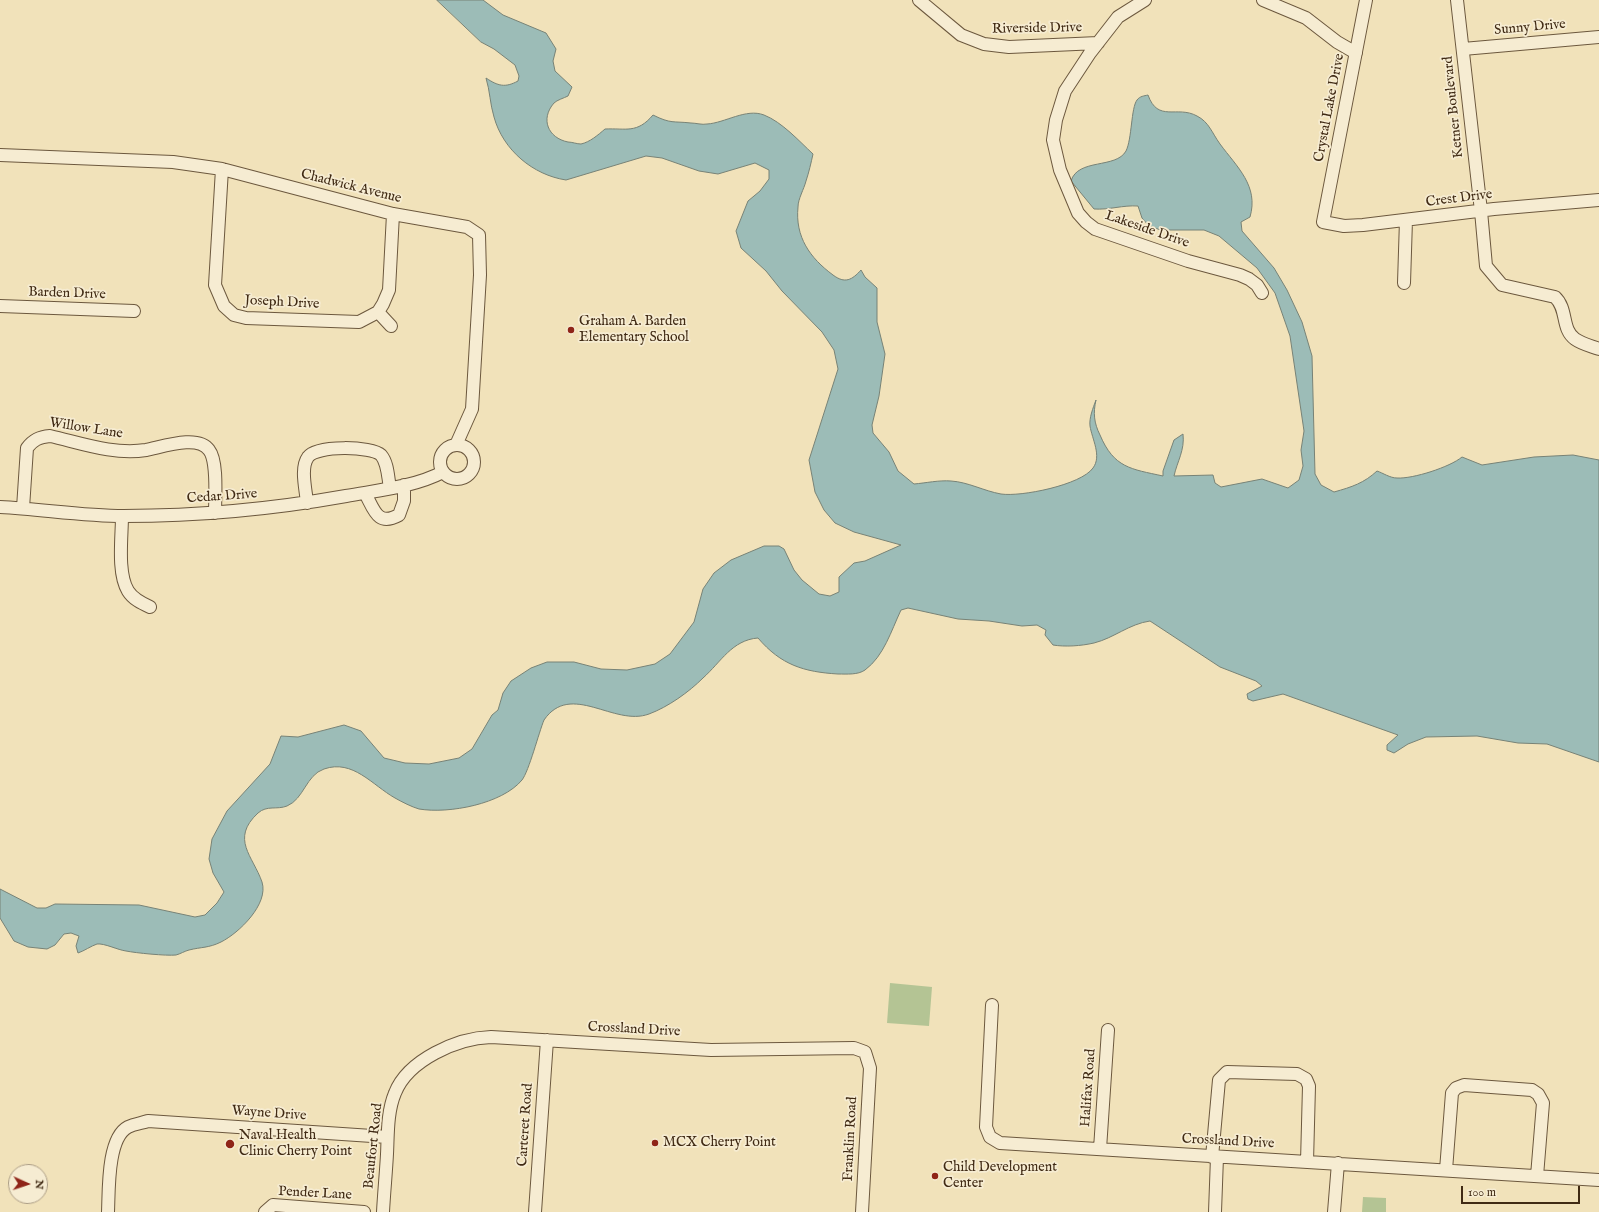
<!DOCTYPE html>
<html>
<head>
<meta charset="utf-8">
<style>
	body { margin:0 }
	#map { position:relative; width:1599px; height:1212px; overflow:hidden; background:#f1e2ba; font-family:"IM FELL English",serif }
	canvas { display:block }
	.north { position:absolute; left:8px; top:1164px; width:40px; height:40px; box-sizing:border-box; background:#f6ecd2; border:1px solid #ad9e86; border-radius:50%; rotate:93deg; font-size:11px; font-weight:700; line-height:16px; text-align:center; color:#402a14 }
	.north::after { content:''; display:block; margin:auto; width:14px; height:18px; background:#8f2418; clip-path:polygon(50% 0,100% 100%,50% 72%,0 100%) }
	.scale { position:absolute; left:1461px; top:1186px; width:119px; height:18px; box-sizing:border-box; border:2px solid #402a14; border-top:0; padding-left:5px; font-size:12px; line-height:14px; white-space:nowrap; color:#402a14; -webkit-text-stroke:3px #f6ecd2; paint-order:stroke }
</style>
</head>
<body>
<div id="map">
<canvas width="1599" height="1212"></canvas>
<div class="north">N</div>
<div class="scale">100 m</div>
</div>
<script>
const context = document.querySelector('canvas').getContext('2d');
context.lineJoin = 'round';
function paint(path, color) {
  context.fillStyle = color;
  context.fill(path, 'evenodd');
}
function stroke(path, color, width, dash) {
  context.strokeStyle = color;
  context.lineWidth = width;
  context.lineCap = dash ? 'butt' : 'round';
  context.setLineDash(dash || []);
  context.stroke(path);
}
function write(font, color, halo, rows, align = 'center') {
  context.font = font + ' "IM FELL English",serif';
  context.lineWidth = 3.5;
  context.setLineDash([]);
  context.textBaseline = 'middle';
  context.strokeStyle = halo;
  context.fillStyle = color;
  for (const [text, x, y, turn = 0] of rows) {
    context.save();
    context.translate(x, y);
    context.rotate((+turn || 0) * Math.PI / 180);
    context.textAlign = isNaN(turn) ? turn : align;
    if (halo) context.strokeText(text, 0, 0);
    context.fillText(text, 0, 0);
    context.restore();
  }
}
paint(new Path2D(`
	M890 983 932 987 929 1026 887 1023Z
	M1363 1197 1386 1198V1212H1362Z`), '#b4c494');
const water = new Path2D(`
	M437 0H483L503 15 546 33 556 49 553 61 555 71 572 87 568 96C564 98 557 100 554 103 540 119 548 138 568 142 572 142 577 144 581 144 590 142 598 135 605 129 626 128 637 134 653 115 671 124 673 121 691 123 696 123 702 125 707 124 725 123 746 108 764 115 782 122 799 141 813 154 811 163 809 172 806 181 804 189 798 199 798 207 795 237 810 258 833 275 845 284 852 280 861 270L865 277 877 288V322L885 354 879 396 872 425 873 433 889 452 898 471 914 484C926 483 939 480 951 481 968 482 984 491 1001 494 1021 497 1081 485 1093 468 1102 456 1092 439 1090 426 1089 418 1093 408 1096 400 1093 413 1094 423 1100 435 1114 468 1131 469 1163 476V471L1174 440 1183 434C1185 450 1177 462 1174 476L1213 475 1215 483 1221 487 1262 479 1288 488 1299 480 1303 466 1301 450 1304 431 1290 336 1275 293 1257 268 1219 236 1204 230H1161L1149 226 1142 218 1138 206C1123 205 1109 210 1094 209L1071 181C1078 158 1116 169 1126 151 1132 139 1131 108 1137 100 1140 96 1144 96 1148 95 1158 123 1177 105 1197 116 1209 122 1212 133 1220 144 1237 167 1259 186 1250 217L1241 222 1242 231 1274 268 1287 290 1302 322 1312 356 1315 474 1321 485 1334 492C1352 487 1364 483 1377 471 1383 473 1390 478 1397 478 1413 479 1450 467 1462 457L1482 465 1534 457 1573 455 1599 460V762L1547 744 1518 743 1477 736 1426 737 1408 744 1394 753 1387 750V745L1398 735 1283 694 1253 701 1248 699 1247 694 1262 686 1256 681 1220 667 1150 621C1129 624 1114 638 1094 643 1081 646 1065 647 1053 645L1045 635 1046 630 1037 625 1022 626 989 621 958 619 908 608 901 610C891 631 884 656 865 670 858 675 847 674 838 674 804 672 781 665 758 638 732 640 721 662 703 678 689 692 668 707 649 714 614 727 571 681 544 720 539 732 529 771 522 780 502 804 449 814 419 809 412 807 402 802 395 798 372 785 353 759 324 769 306 775 304 799 287 806 277 810 267 805 258 813 230 839 253 856 262 882 269 904 239 933 221 942 209 948 201 947 189 950 185 951 180 954 176 955 166 956 136 953 126 951 118 950 104 943 97 944 91 946 84 951 78 953L76 946 79 936 71 933 64 934 55 945 47 949 28 947 14 941 0 918V889L37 908H46L55 904 139 905 195 917 205 915 217 903 224 892 213 873 209 859 212 839 227 811 270 764 281 736 298 737 344 725 361 731 384 758 405 763 429 764 459 758 472 749 492 715 498 710 503 693 511 681 531 668 547 662H574L601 669 627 670 655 664 670 654 694 622 703 589 714 573 731 560 764 546H779L784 549 794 570 802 580 819 594 830 596 839 592V577L854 563 865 561 901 545 854 532 835 523 824 510 815 492 809 460 838 369 834 350 822 332 782 291 766 271 741 248 736 231 748 201 760 191 769 179V170L755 163 718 174 699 171 662 158 646 156 566 180C533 175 503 150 494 117 490 104 490 91 486 78 498 86 505 88 518 81L519 76 515 65 494 49 481 42Z`);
paint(water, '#9cbcb7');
stroke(water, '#778276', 1);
const minor = new Path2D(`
	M919 0 961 35 984 44 1009 47 1098 43
	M1145 0 1118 17 1090 53 1065 91 1056 120 1053 140 1060 170 1078 213 1086 222 1095 229 1188 261 1240 275 1249 279 1257 285 1262 293
	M1263 0 1306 18 1337 42 1356 53
	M1366 0 1323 222 1344 226 1363 225 1494 209 1599 200
	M1457 0 1481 211 1486 266 1502 285 1555 297C1568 309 1561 329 1575 339 1582 344 1591 346 1599 349
	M1463 49 1599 37
	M0 155 173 162 222 169 393 214 467 227 479 235 480 275 472 409 456 445
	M222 169 215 285 224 306 234 315 246 318 359 322 378 312 383 304 389 290 393 214
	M1404 283 1406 220
	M0 306 134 311
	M378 312 391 326
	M440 462a17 17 0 1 1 34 0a17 17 0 1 1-34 0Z
	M365 493C374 509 377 527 399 515L404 501V485
	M307 503C306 490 300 468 308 457 316 445 372 446 381 455 388 463 388 478 390 488
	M0 507C41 509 83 516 124 516 199 516 273 509 346 496 379 490 414 487 443 472
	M23 508 27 448C33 440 39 437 50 436 81 443 113 455 146 450 162 447 198 434 209 450 218 461 215 498 215 513
	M122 516C122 537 117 573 128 591 133 599 141 603 150 607
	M992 1005 986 1127 990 1137 1000 1143 1599 1180
	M1100 1149 1108 1030
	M1212 1157 1219 1080 1227 1072 1297 1074 1306 1079 1309 1086 1307 1162
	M1446 1170 1452 1093 1456 1088 1464 1085 1532 1090 1538 1094 1543 1103 1537 1176
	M108 1212C109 1191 107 1138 128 1127 134 1124 142 1123 148 1121L387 1137
	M265 1212 273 1205 364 1212
	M383 1212C384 1193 386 1173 387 1154 388 1135 387 1112 395 1093 408 1060 457 1038 491 1037L711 1050 854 1048 865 1052 870 1068 862 1212
	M535 1212 547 1040
	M1215 1212 1217 1157
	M1334 1212 1338 1163`);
stroke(minor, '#6c583e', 14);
stroke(minor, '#f6ecd2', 12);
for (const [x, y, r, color] of [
	[571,330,4,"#8f2418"],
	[655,1143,4,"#8f2418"],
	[230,1144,5,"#8f2418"],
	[935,1176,4,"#8f2418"]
]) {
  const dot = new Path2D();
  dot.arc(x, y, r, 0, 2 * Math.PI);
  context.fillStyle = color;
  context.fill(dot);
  stroke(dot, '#f6ecd2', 1.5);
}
write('14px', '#402a14', '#f6ecd2', [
	["Sunny Drive",1530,28,-5],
	["Riverside Drive",1037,29,-1],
	["Ketner Boulevard",1454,107,-96],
	["Crystal Lake Drive",1330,108,-79],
	["Chadwick Avenue",351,187,14],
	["Crest Drive",1459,199,-7],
	["Lakeside Drive",1147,230,19],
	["Barden Drive",67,294,2],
	["Joseph Drive",282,303,3],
	["Willow Lane",86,429,9],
	["Cedar Drive",222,497,-4],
	["Crossland Drive",634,1030,3],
	["Halifax Road",1089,1088,-86],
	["Wayne Drive",269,1114,4],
	["Carteret Road",526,1125,-86],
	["Franklin Road",851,1139,-87],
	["Crossland Drive",1228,1142,3],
	["Beaufort Road",374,1146,-84],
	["Pender Lane",315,1194,3]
]);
write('14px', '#402a14', '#f6ecd2', [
	["Graham A. Barden",579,322],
	["Elementary School",579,338],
	["Naval Health",239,1136],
	["Clinic Cherry Point",239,1152],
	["MCX Cherry Point",663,1143],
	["Child Development",943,1168],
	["Center",943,1184]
], 'left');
</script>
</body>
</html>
